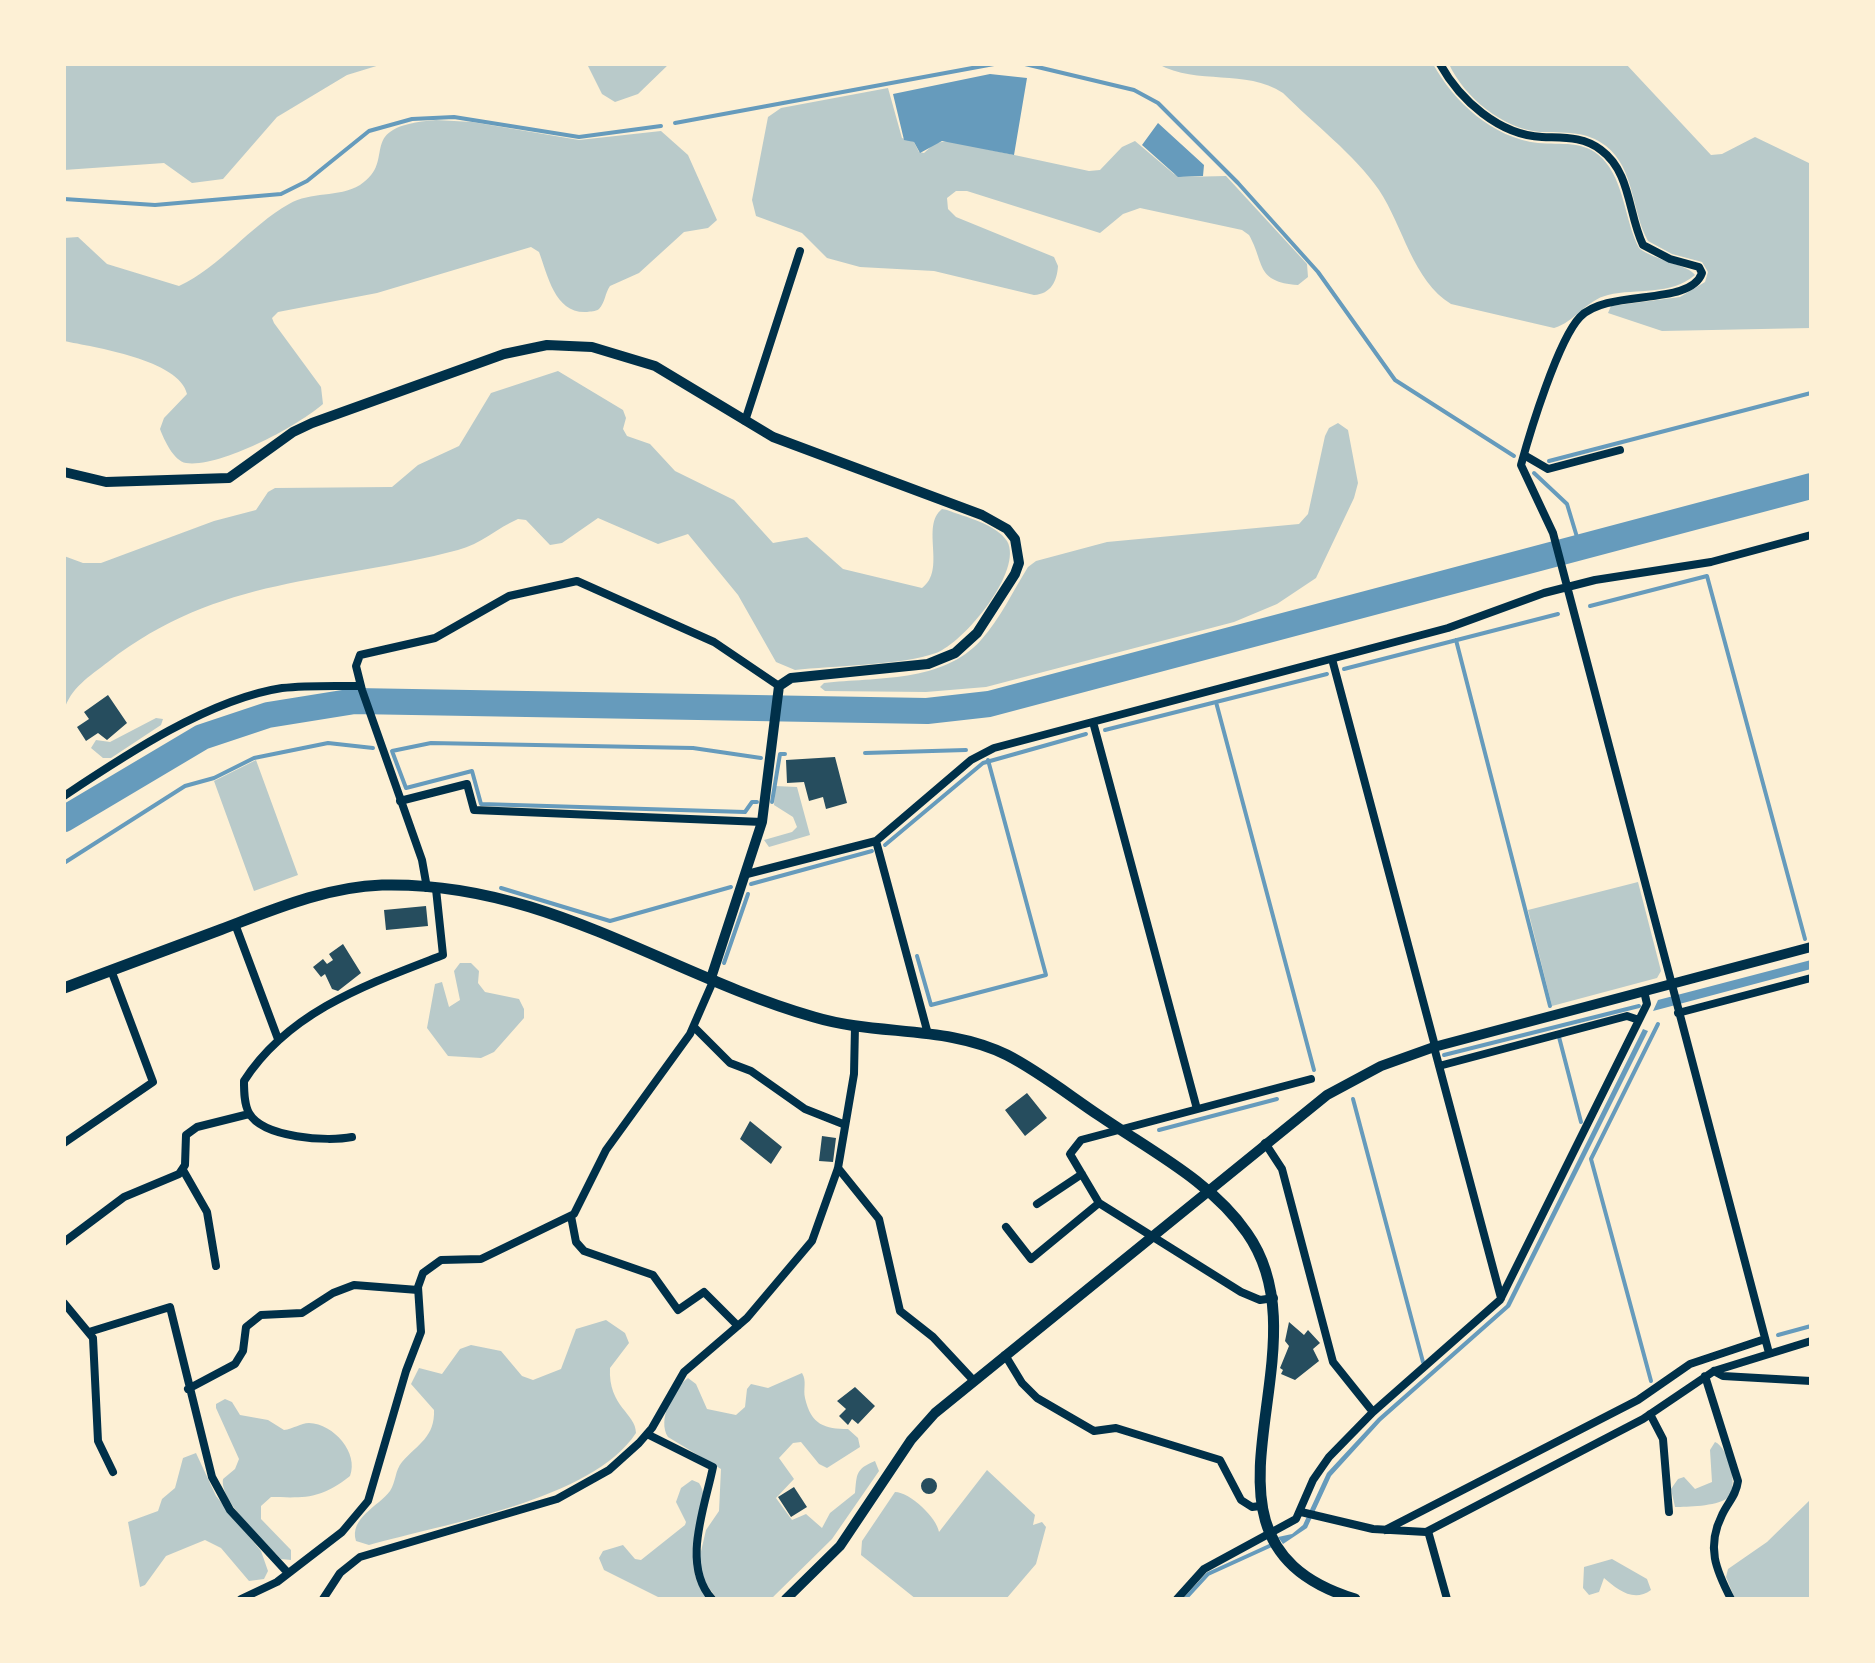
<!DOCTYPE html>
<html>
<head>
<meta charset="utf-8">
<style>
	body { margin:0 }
	#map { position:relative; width:1875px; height:1663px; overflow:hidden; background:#fdf0d5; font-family:"IBM Plex Sans",sans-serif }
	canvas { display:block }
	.frame { position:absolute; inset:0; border:66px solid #fdf0d5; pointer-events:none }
</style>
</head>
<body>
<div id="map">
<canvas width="1875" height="1663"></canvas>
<div class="frame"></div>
</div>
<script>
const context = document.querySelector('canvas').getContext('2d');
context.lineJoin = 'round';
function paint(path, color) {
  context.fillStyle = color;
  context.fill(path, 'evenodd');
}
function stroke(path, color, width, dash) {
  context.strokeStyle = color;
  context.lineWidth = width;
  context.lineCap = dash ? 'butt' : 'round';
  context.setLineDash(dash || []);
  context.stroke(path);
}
paint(new Path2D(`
	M64 64H383L347 75 277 117 223 179 192 183 164 163 64 170Z
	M587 64H669L638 94 615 102 602 94Z
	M1158 64H1433C1454 102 1493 138 1538 143 1561 145 1584 140 1602 158 1625 182 1624 219 1639 248 1653 260 1689 265 1695 275 1671 296 1637 288 1608 295 1586 300 1575 322 1554 328L1451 304C1413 281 1403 226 1379 190 1354 154 1314 124 1283 93 1245 68 1198 86 1158 64Z
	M1449 64H1626L1711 155 1722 154 1755 137 1811 164V328L1662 331 1608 313 1611 306 1680 297 1705 282 1708 272 1702 262 1672 254 1648 241C1631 210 1635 169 1606 146 1585 130 1564 133 1540 132 1503 129 1464 97 1449 64Z
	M888 88 902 138 914 142 919 152 924 153 935 143 949 141 1089 171 1100 170 1122 147 1135 141 1174 174 1183 177 1226 176 1307 264 1308 277 1298 285C1255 282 1265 263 1249 235L1242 230 1140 208 1123 214 1100 233 967 191H956L947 198 948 209 956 217 1054 257 1058 266C1057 281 1051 294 1034 295L934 271 860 267 827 258 802 233 756 216 752 200 768 117 781 108Z
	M436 120 472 122 579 140 661 131 688 155 717 220 708 228 684 232 639 273 610 286C605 293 605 303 599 309 595 312 591 311 587 312 555 314 548 276 539 252L531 247 377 293 278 312 272 318 274 323 321 387 323 404C298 426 220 468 186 463 174 461 164 440 160 429L164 418 187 394C180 360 93 347 64 341V238L78 237 107 264 179 286C220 267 250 226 289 204 311 191 338 198 360 185 400 159 351 127 436 120Z
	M558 371 623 410 626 418 623 429 627 436 650 444 675 471 734 500 773 543 807 537 843 569 922 588C947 570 920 526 942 509L947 510C965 517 996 524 1007 541 1024 570 964 643 936 653 904 665 831 666 795 670L776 662 738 595 688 534 658 544 598 518 562 543 550 545 526 520 518 519C497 528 481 544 458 550 329 584 220 575 108 662 90 676 70 688 64 711V556L83 563H101L214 521 256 510 268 492 275 488 392 487 418 465 459 446 491 393Z
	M1338 423 1348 430 1358 483 1354 498 1316 578 1277 604 1234 622 986 687 926 692 825 691 820 687 824 683C876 677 943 683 981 640 1000 619 1013 591 1028 567L1036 561 1107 542 1299 524 1308 514 1325 436 1329 428Z
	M156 718 163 719 161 725 111 758H103L91 748 96 740 110 742Z
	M256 760 298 875 254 891 214 781Z
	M775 786 797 787 810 835 769 847 764 840 792 832 797 827 793 817 774 805Z
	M1638 882 1661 971 1657 978 1552 1006 1528 910Z
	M460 963H471L479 971 478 983 485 992 519 999 524 1009V1018L494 1052 481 1058 448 1056 427 1028 435 984 442 982 449 1007 460 1000 454 971Z
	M606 1320 625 1333 629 1343 610 1368C608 1407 636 1413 636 1433 592 1500 443 1524 369 1545L356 1541C349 1518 379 1506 390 1491 396 1482 395 1470 402 1462 418 1444 435 1437 434 1410L411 1384 419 1368 442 1374 460 1349 471 1345 501 1351 522 1376 533 1380 561 1369 576 1329Z
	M802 1373C807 1381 803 1389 805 1398 811 1425 825 1429 848 1429L858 1438 860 1447 827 1468 819 1464 801 1442 793 1443 779 1458 794 1479 776 1498 792 1520 806 1514 822 1528 830 1513 855 1493C857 1475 855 1469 875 1461L879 1471 832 1539 771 1599H717L704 1581 699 1560 706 1530 719 1511 721 1469 668 1437C657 1420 673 1389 688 1378L696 1384 707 1409 736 1415 745 1407 747 1389 751 1384 768 1388Z
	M225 1399 232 1402 240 1415 268 1420 284 1430C293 1429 301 1423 309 1423 334 1424 359 1453 350 1476 321 1499 306 1498 271 1497L261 1506V1519L291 1550V1560L281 1559C266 1543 219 1501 223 1479L235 1469 239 1459 216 1408V1404Z
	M1715 1442C1728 1447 1741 1488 1726 1499 1716 1506 1687 1507 1675 1507L1671 1489 1678 1479 1684 1477 1695 1489 1712 1482 1710 1450Z
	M196 1453 216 1496 261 1551 268 1571 264 1579 249 1581 221 1548 205 1540 166 1556 145 1585 140 1587 128 1522 158 1511 162 1499 175 1488 183 1458Z
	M987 1470 1035 1515 1033 1525 1042 1522 1046 1527 1036 1564 1006 1599H916L861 1555 862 1541 895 1492C910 1492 937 1518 939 1532Z
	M692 1480 699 1483C718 1512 672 1557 708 1599H662L604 1570 599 1558 603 1551 623 1545 635 1559 641 1560 685 1525 686 1522 676 1502 681 1488Z
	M1811 1499V1599H1735L1726 1577 1728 1569 1767 1542Z
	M1612 1559 1647 1579 1651 1590C1633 1603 1617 1589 1604 1578L1599 1592 1589 1595 1583 1588 1584 1567Z`), '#b9caca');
paint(new Path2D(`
	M990 74 1027 78 1014 155 942 141 920 153 914 142 904 140 893 94Z
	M1158 123 1204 165 1203 176 1178 177 1142 145Z
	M1811 960V969L1653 1011 1658 1000Z
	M1643 1029 1648 1031 1510 1307 1381 1421 1331 1476 1307 1528 1283 1544 1278 1537 1292 1534 1303 1525 1327 1473 1378 1418 1506 1305Z`), '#669bbc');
stroke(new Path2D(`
	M1025 64 1134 90 1158 103 1238 183 1318 272 1395 380 1514 456
	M675 123 994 64
	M64 199 155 205 281 194 307 181 369 131 412 119 454 117 579 137 661 126
	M1549 461 1811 393
	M1534 473 1567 504 1580 547
	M1590 606 1707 576 1805 939
	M1456 640 1550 1006
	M1344 669 1558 614
	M1216 702 1314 1070
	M1105 730 1327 674
	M865 753 966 750
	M757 802H752L745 812 481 804 472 771 406 788 392 751 431 743 693 748 761 758
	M772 802 780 754H785
	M885 845 983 763 1086 734
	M64 863 185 786 214 778 254 758 328 743 373 748
	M751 884 872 851
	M501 888 610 921 731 887
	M917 956 931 1005 1046 975 988 760
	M724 963 748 894
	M1559 1037 1581 1122
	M1444 1055 1639 1006
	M1353 1099 1423 1362
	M1159 1130 1277 1099
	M1778 1335 1811 1326
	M1651 1381 1591 1159 1658 1024
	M1185 1599 1208 1574 1276 1543`), '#669bbc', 4);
stroke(new Path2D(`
	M64 819 202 737 268 715 355 701 927 711 989 704 1811 486`), '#669bbc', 26);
paint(new Path2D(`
	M108 695 127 723 107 740 98 733 86 741 77 727 89 719 84 712Z
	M835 757 847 803 826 809 823 797 809 801 804 782 787 783 786 760Z
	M426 906 428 926 386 930 384 910Z
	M343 944 361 973 338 991 332 989 325 974 321 977 313 967 323 959 327 964 333 960 329 954Z
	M1027 1093 1047 1118 1025 1136 1005 1110Z
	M750 1121 782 1147 771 1164 740 1139Z
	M822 1136 836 1138 833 1162 819 1161Z
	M1289 1322 1304 1335 1308 1330 1320 1343 1313 1349 1319 1361 1295 1380 1281 1374 1283 1370 1280 1368 1289 1346 1285 1341Z
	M855 1387 875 1406 858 1424 852 1419 848 1425 839 1416 846 1409 837 1401Z
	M921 1486a8 8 0 1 1 16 0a8 8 0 1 1-16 0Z
	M794 1487 807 1507 791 1517 778 1497Z`), '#264d5e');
stroke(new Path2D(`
	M1440 64C1460 100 1499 135 1542 137 1563 138 1583 136 1601 150 1631 172 1628 214 1643 245L1670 259 1699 267 1702 273C1690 307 1608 288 1580 317 1558 340 1530 432 1521 465L1553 533 1769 1353
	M745 421 800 251
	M1524 455 1548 469 1620 450
	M1332 659 1435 1046
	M1093 722 1197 1109
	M64 796C124 756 209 699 282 688 308 685 335 686 361 686
	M400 801 467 784 474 810 762 822
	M876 841 928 1034
	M747 874 876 841 971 760 994 748 1448 628 1544 593 1595 580 1711 562 1811 535
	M427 888 422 860 362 690 356 666 360 655 435 638 509 596 577 581 714 642 779 686
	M235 924 278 1039
	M1678 1013 1811 978
	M694 1027 730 1063 751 1071 805 1109 843 1124
	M1434 1047 1501 1298
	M1439 1066 1627 1016 1639 1020
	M352 1137C328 1142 263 1138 249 1113 244 1104 244 1091 244 1081 289 1011 368 984 443 955L436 889
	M64 1143 153 1082 111 970
	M1265 1143 1282 1169 1333 1362 1373 1412
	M838 1168 879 1219 900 1311 933 1337 974 1381
	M183 1170 207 1212 216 1266
	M1037 1204 1082 1174
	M571 1216 576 1242 584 1251 653 1275 678 1310 704 1292 738 1326
	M1006 1227 1031 1259 1099 1203
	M64 1242 124 1197 179 1174 185 1165 186 1135 197 1127 249 1114
	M1274 1298 1260 1300 1241 1292 1099 1203 1070 1154 1081 1140 1311 1079
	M64 1303 93 1338 98 1441 113 1472
	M89 1332 170 1307 212 1477 230 1510 288 1573
	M1005 1355 1022 1383 1037 1398 1094 1431 1116 1428 1220 1460 1241 1500 1252 1507 1260 1506
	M1714 1371 1723 1376 1811 1381
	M1705 1376 1738 1481C1736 1496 1728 1502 1722 1515 1706 1547 1716 1570 1731 1599
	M188 1389 235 1364 243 1351 246 1327 261 1315 302 1313 333 1293 354 1285 418 1290
	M1650 1414 1663 1439 1669 1512
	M647 1434 713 1467C705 1507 681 1565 712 1599
	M1301 1512 1373 1529 1426 1532 1643 1419 1714 1371 1811 1341
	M1385 1530 1638 1400 1690 1364 1765 1339
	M1428 1531 1447 1599
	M241 1599 277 1582 342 1532 368 1501 406 1371 421 1332 418 1287 423 1273 441 1260 481 1259 574 1214 606 1150 690 1034 714 979
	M323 1599 340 1573 360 1557 557 1499 609 1470 639 1443 652 1428 684 1372 747 1318 812 1241 838 1168 854 1074 855 1026
	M1177 1599 1204 1569 1296 1519 1313 1480 1329 1457 1373 1412 1500 1300 1647 1004 1644 991`), '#003049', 8);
stroke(new Path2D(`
	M64 472 106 482 229 478 293 432 312 423 504 354 547 345 592 347 655 366 773 437 982 515 1007 529 1015 539 1019 563 1015 574 977 633 955 653 928 664 791 678 779 686 762 822 711 978
	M786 1599 840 1546 911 1440 935 1413 1327 1095 1381 1066 1434 1047 1811 947`), '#003049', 10);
stroke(new Path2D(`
	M64 988C115 969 166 950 217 931 270 911 324 887 382 885 545 881 667 975 814 1017 877 1036 947 1025 1007 1055 1040 1072 1070 1096 1100 1116 1151 1151 1212 1182 1247 1233 1333 1355 1166 1541 1355 1599`), '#003049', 11);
</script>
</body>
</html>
